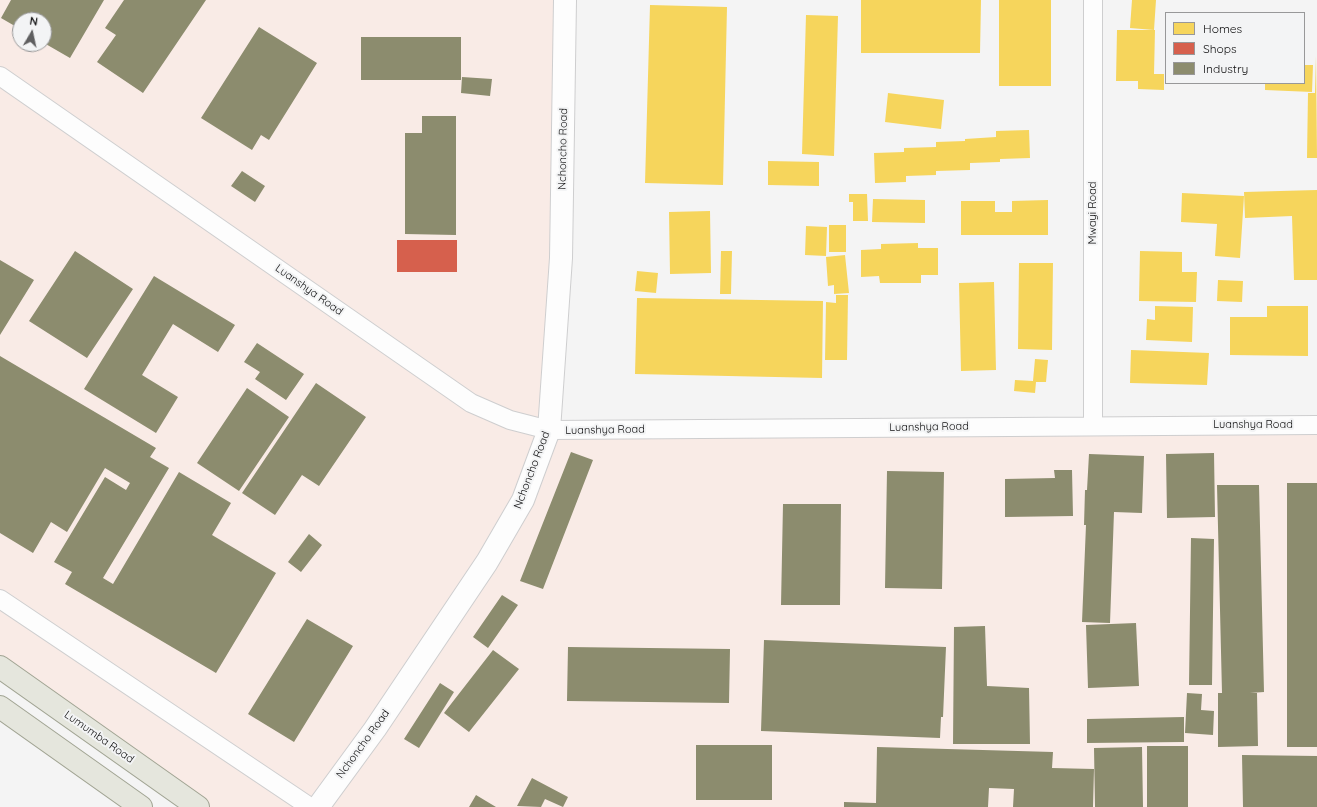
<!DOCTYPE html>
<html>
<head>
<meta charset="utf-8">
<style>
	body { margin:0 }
	#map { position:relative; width:1317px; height:807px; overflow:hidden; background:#f4f4f4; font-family:Quicksand,sans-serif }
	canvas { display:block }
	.legend { position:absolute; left:1165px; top:12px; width:140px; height:72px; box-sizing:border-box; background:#f3f4f5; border:1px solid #989899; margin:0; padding:5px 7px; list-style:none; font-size:12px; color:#0f0f10 }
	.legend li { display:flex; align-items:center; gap:8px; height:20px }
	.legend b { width:20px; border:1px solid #989899 }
	.north { position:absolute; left:12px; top:12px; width:40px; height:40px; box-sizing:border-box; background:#f3f4f5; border:1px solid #989899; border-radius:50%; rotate:9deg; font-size:11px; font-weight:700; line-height:16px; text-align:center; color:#0f0f10 }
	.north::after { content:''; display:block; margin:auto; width:14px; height:18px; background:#5f5f60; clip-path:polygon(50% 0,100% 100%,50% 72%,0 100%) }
</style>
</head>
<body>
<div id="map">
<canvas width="1317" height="807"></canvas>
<ul class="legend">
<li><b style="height:11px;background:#f6d55c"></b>Homes</li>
<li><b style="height:11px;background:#d6604d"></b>Shops</li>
<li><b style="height:11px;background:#8c8c6e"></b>Industry</li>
</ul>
<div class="north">N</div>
</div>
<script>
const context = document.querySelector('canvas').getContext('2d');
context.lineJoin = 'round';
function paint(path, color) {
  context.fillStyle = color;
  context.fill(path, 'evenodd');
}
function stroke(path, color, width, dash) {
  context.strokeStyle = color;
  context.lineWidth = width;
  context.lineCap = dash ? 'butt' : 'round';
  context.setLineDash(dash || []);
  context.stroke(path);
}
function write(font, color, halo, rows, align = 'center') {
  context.font = font + ' Quicksand,sans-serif';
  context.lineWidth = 4;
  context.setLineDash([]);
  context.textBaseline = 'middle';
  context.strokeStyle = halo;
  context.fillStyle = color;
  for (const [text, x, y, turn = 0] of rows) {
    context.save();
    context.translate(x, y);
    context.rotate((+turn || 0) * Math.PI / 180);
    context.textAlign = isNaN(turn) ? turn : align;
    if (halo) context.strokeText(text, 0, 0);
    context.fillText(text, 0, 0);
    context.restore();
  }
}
paint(new Path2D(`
	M0 0H562L549 423H1317V807H198L0 671ZM20 20H44V44H20Z`), '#f9ebe6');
paint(new Path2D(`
	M861 0H981L980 53H861Z
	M999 0H1051V86H999Z
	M1132 0H1156L1154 30 1130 28Z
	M650 5 727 7 723 185 645 183Z
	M806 15 838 16 834 156 802 154Z
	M1117 30H1155L1154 74H1164V90L1138 89V81H1116Z
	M1316 56 1317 158H1307L1308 93H1315Z
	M1304 65H1313L1312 92 1265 90V83H1304Z
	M888 93 944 100 941 129 885 122Z
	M1029 130 1030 158 1000 159V162L970 163V170L936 171V175L906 176V182L875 183 874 153 904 152V148L936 147V142L965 141V139L996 137V131Z
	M768 161 819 162V186L768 185Z
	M1317 190V280H1294L1292 216 1245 218 1244 192Z
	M1182 193 1244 196 1240 258 1215 256 1217 224 1181 222Z
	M849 194H867L868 221H853V202H849Z
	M873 199 925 200V223L872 222Z
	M1048 200V235H961V201H995V212H1012V201Z
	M710 211 711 273 670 274 669 212Z
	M829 225H846V252H829Z
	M806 226 827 227 826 256 805 255Z
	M918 243V248H938V275H921V283H880L879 276 861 277V250L881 249V244Z
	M721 251H732L731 294H720Z
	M1140 251 1182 252V272H1197L1196 302 1139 301Z
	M845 255 849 293 834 294V285L828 286 826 257Z
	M1019 263H1053L1052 350 1018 349Z
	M637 271 658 273 656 293 635 291Z
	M1218 280 1243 281 1242 302 1217 301Z
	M994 282 996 370 961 371 959 283Z
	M836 295H848L847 360H825L826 302 836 303Z
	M637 298 823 301 822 378 635 374Z
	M1155 306 1193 307 1192 342 1146 340 1147 319 1155 320Z
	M1267 306H1308V356L1230 355V317H1267Z
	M1131 350 1209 353 1207 385 1130 383Z
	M1035 359 1048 360 1046 382H1036L1035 393 1014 391 1015 380 1033 381Z`), '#f6d55c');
paint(new Path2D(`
	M397 240H457V272H397Z`), '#d6604d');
paint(new Path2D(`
	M11 0H104L70 58 44 43V20H20V29L1 18Z
	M124 0H206L143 93 97 62 116 35 105 28Z
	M259 27 317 63 269 140 261 135 252 150 201 118Z
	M361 37H461V80H361Z
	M462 77 492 79 490 96 461 93Z
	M422 116H456V235L405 234V133H422Z
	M242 171 265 186 255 202 231 186Z
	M75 251 133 289 87 358 29 321Z
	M0 260 34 280 0 335Z
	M154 276 235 325 218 352 173 324 142 375 178 397 156 433 84 389Z
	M257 343 304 374 286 400 255 379 260 372 244 362Z
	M0 356 156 448 150 457 169 468 103 578 113 584 179 472 231 503 212 535 276 573 216 673 65 584 72 572 54 562 105 477 126 490 130 483 105 468 67 532 51 522 33 553 0 533Z
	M316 383 366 417 319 486 302 475 275 515 242 493Z
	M247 388 289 417 239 491 197 463Z
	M571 452 593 460 543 589 520 581Z
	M1214 453 1215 517 1167 518 1166 454Z
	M1089 454 1144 456 1142 513 1114 512 1110 623 1082 622 1086 525H1084L1085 490H1087Z
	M1054 470H1072L1073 516 1005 517V479L1055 478Z
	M887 471 944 472 942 589 885 588Z
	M1287 483H1317V747H1287Z
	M1217 485H1259L1264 692 1250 693H1257L1258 746 1218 747V693H1222Z
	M783 504H841L840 605H781Z
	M309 534 322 545 301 572 288 562Z
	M1191 538 1214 539 1212 685H1189Z
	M502 595 518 605 488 648 473 637Z
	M307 619 353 646 294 742 248 714Z
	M1136 623 1139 686 1088 688 1086 625Z
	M985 626 987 686 1029 688 1030 744H953L954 627Z
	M764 640 946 647 943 717H941L940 738 761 731Z
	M568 647 730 649 729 703 567 701Z
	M493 650 519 669 469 732 444 713Z
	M440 683 454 692 419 748 404 739Z
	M1187 693 1202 694 1201 710 1214 711 1213 735 1185 733Z
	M1184 717V742L1087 743V719Z
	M696 745H772V800H696Z
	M1147 746H1188V807H1147Z
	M877 747 1053 752 1052 768 1094 769 1093 807H1013L1014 789 989 788 988 807H844V802L876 803Z
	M1142 747 1143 807H1095L1094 748Z
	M1242 755 1317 756V807H1243Z
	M532 778 568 797 563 807 545 799 541 807 517 806Z
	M476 795 496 807H469Z`), '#8c8c6e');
const minor = new Path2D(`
	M1093 0V425
	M0 76 471 403 510 420 549 430 1317 425
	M0 599 310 807`);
const tertiary = new Path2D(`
	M318 807 375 729 487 562 523 500 549 430 561 258 565 0`);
const primary = new Path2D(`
	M0 667 198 807
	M0 707 141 807`);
stroke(minor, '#cececf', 20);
stroke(tertiary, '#cececf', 24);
stroke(primary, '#a1a493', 24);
stroke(minor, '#fdfdfd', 18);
stroke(tertiary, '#fdfdfd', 22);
stroke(primary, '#e5e6dd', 22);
write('11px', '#0f0f10', '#f3f4f5', [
	["Nchoncho Road",563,149,-89],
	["Mwayi Road",1093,213,-90],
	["Luanshya Road",309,290,35],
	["Luanshya Road",1253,425],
	["Luanshya Road",929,427,-1],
	["Luanshya Road",605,430,-1],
	["Nchoncho Road",532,470,-69],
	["Lumumba Road",99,737,35],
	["Nchoncho Road",363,744,-54]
]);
</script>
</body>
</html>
